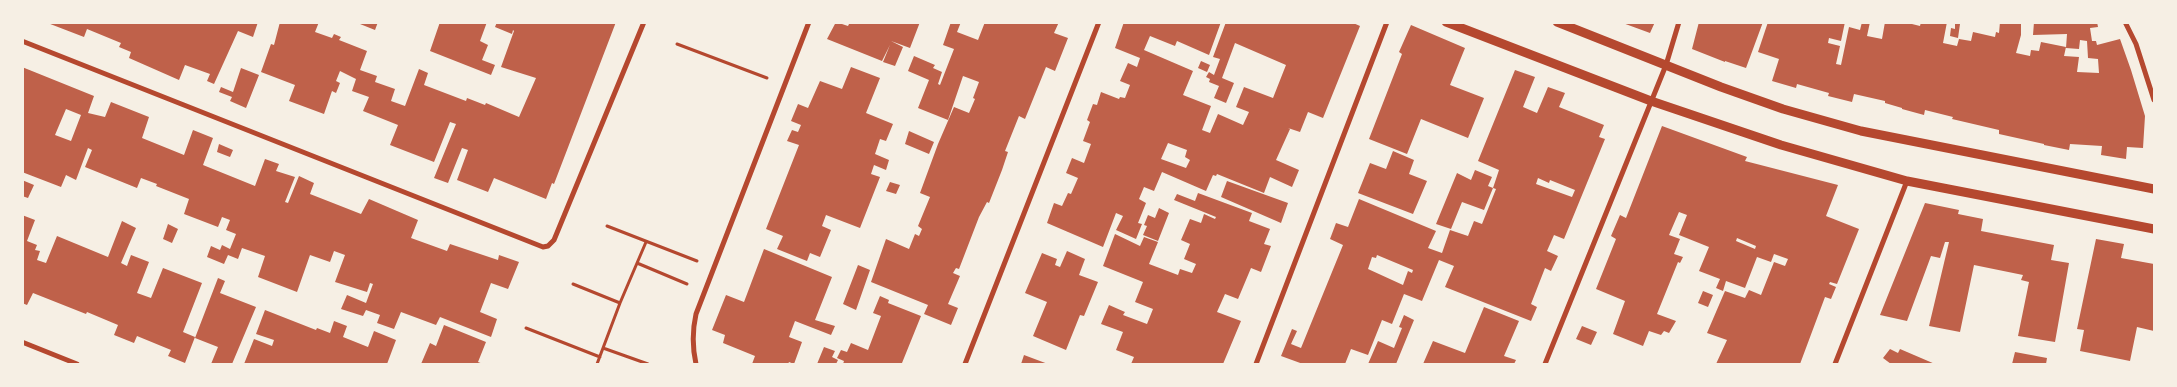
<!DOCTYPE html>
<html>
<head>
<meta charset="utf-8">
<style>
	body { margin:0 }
	#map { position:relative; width:2177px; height:387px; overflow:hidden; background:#f6efe4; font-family:"Public Sans",sans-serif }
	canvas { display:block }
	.frame { position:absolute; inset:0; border:24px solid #f6efe4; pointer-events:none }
</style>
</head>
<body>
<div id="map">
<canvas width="2177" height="387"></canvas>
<div class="frame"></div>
</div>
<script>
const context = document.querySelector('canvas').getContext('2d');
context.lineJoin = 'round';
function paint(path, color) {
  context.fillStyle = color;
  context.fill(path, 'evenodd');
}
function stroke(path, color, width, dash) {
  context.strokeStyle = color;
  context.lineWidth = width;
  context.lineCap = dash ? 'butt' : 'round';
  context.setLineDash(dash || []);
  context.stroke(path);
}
paint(new Path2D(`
	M45 22H258L253 37 238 31 214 84 207 81 210 74 185 65 179 80 129 58 131 52 119 47 121 43 87 29 84 37Z
	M280 22H319L315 32 332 38 334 34 341 37 339 40 367 51 360 70 377 76 375 82 395 89 391 101 405 106 419 69 428 73 424 85 466 101 467 98 485 105 486 103 519 117 536 78 501 67 514 31 513 30 512 34 495 27 497 22H616L554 184 552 183 546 199 494 178 488 192 457 180 468 150 462 148 448 183 434 178 456 124 450 122 434 162 390 145 398 125 363 111 369 97 352 91 356 79 340 71 336 81 340 83 336 93 332 91 324 114 289 101 295 85 261 72 271 44 274 45Z
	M355 22H378L375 30Z
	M440 22H487L480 41 488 45 482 60 495 65 491 75 430 51Z
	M836 22 848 26 850 22H920L910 48 891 41 903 47 895 66 883 62 890 45 882 61 827 39Z
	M951 22H961L957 32 978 40 985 22H1059L1054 33 1068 38 1055 71 1046 67 1025 119 1019 116 1005 151 1008 152 1002 170 989 203 987 202 979 217 959 269 956 268 953 273 960 276 948 304 958 308 951 325 924 314 928 305 871 282 886 239 909 249 915 234 919 236 922 229 918 226 930 197 920 193 938 144 954 107 969 113 975 99 973 98 979 82 963 76 948 120 918 108 929 80 908 71 914 56 935 65 933 68 942 72 938 84 940 85 954 49 943 45Z
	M1124 22H1221L1209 55 1177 41 1175 46 1150 36 1144 50 1193 71 1183 95 1211 106 1202 130 1210 133 1218 114 1243 125 1249 112 1236 107 1244 87 1273 98 1286 65 1235 43 1222 78 1234 83 1226 103 1214 98 1219 86 1209 82 1210 79 1206 77 1209 72 1214 75 1220 59 1213 57 1226 22H1351L1360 26 1323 118 1308 112 1300 132 1288 128 1290 129 1276 160 1299 170 1292 187 1270 177 1264 193 1217 174 1216 176 1213 175 1206 191 1162 172 1154 191 1144 187 1139 199 1146 203 1138 223 1142 224 1136 239 1116 230 1123 216 1116 213 1103 247 1047 223 1054 203 1062 206 1068 193 1071 194 1078 178 1066 173 1072 158 1084 163 1091 144 1083 141 1090 122 1087 120 1093 104 1097 105 1101 92 1119 99 1120 97 1125 98 1130 85 1120 81 1128 63 1137 67 1140 58 1115 48ZM1168 143 1187 150 1185 157 1190 160 1186 168 1161 159Z
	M1620 22H1655L1650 33Z
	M1699 22H1763L1746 68 1725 61V62L1692 49Z
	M1768 22H1845L1841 41 1829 38 1828 43 1840 46 1836 64 1841 65 1849 27 1860 30 1862 22H1870L1867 36 1882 39 1885 22H1904L1920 26 1921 22H1947L1943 43 1957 46 1959 39 1971 41 1973 32 1995 37 1996 32 1999 33 2000 22H2021V35L2016 53 2030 56 2031 50 2039 51 2041 42 2066 47 2064 56 2079 57 2077 72 2099 73 2098 59 2088 58 2087 41 2080 40 2079 49 2066 48 2067 34 2033 35 2034 22H2097L2098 27 2090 28 2092 41H2096L2097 45 2120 39 2131 70 2145 116 2143 148 2127 147 2126 159 2101 155 2102 146 2070 144 2069 150 2044 145V144L1999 134V130L1952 119 1953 117 1925 110 1924 115 1902 109V108L1885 103V101L1854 94 1852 102 1828 96 1829 93 1797 84 1796 88 1772 81 1779 59 1758 52Z
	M1955 24H1960L1958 38 1950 36 1951 28 1955 29Z
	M1411 25 1465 48 1450 85 1484 98 1468 138 1421 119 1407 154 1369 139 1402 54 1399 52Z
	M1201 61 1210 65 1207 72 1198 68Z
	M22 67 94 96 88 113 105 117 111 102 149 117 142 138 184 155 193 130 213 138 203 165 255 186 265 159 279 164 276 171 295 177 285 202 288 203 299 176 314 183 310 194 361 214 369 199 418 220 411 238 447 251 450 244 498 260 499 255 519 262 508 289 491 283 480 312 497 319 491 337 440 317 436 325 401 312 394 329 377 323 380 315 366 310 363 316 341 309 347 295 366 303 373 284 370 283 367 292 335 282 345 255 334 251 330 262 310 255 297 292 258 277 265 256 242 248 238 259 228 255 224 264 207 257 211 246 220 250 222 245 230 249 236 234 226 230 230 220 222 217 218 227 184 214 189 199 156 186 157 184 141 178 137 188 85 167 92 150 88 148 76 180 66 175 61 187 22 172ZM66 109 81 115 71 141 55 135Z
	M851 67 880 78 866 113 893 124 886 141 880 139 875 154 889 160 886 170 874 165 871 174 880 177 860 228 826 215 822 226 831 230 820 257 810 253 807 261 777 249 783 236 766 229 799 145 787 141 792 130 798 132 801 125 791 121 798 104 808 108 820 81 842 89Z
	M241 68 259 75 246 108 230 101 232 97 219 92 221 87 233 92Z
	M1515 70 1535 77 1523 107 1537 113 1548 87 1565 93 1559 107 1604 125 1599 137 1605 139 1564 239 1554 235 1547 251 1558 256 1551 271 1545 268 1531 304 1537 307 1531 321 1445 287 1454 266 1439 260 1422 301 1404 294 1392 324 1382 320 1368 355 1351 349 1345 364H1303L1281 356 1292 329 1297 331 1291 344 1301 348 1343 245 1330 239 1336 223 1348 227 1359 199 1436 231 1428 248 1442 253 1450 230 1468 236 1474 221 1482 224 1496 189 1493 188 1499 170 1478 161ZM1538 178 1549 183 1550 180 1575 190 1572 197 1536 184ZM1377 255 1413 270 1412 273 1408 271 1403 285 1368 269 1372 257 1376 258Z
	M1662 126 1747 157 1745 161 1838 185 1826 216 1859 229 1837 284 1830 282 1829 284 1836 287 1831 299 1825 297 1800 364H1716L1727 340 1707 333 1725 291 1745 298 1749 290 1761 295 1774 262 1785 266 1788 259 1774 254 1771 262 1757 257 1745 288 1726 281 1723 291 1716 288 1720 279 1699 271 1709 247 1679 235 1687 215 1679 212 1669 235 1680 239 1674 254 1683 257 1680 263 1678 262 1657 314 1676 321 1669 333 1664 331 1661 335 1649 331 1643 346 1613 334 1625 301 1596 289 1616 239 1611 236 1620 215 1626 218ZM1737 238 1756 246 1755 249 1736 241Z
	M909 131 934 142 929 154 905 144Z
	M219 144 233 150 230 157 217 152Z
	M1393 151 1414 160 1409 174 1427 181 1413 214 1358 193 1370 163 1386 169Z
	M1475 170 1492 177 1488 186 1493 188 1484 210 1462 202 1451 229 1436 224 1457 173 1471 180Z
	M22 180 34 185 28 198 22 196Z
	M1227 181 1288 203 1281 223 1221 197Z
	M890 182 900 185 896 194 886 191Z
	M1198 193 1252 213 1249 221 1270 229 1264 244 1271 246 1261 272 1251 268 1238 299 1225 294 1217 312 1241 321 1223 364H1131L1134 357 1116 350 1123 332 1101 324 1109 305 1125 312 1123 315 1147 324 1153 309 1135 302 1143 282 1103 266 1115 234 1140 246 1144 237 1158 242 1149 264 1178 275 1180 269 1192 273 1196 264 1184 259 1190 244 1181 240 1190 219 1201 223 1204 214 1215 219 1216 217 1174 200 1177 194 1195 201Z
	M1925 203 1959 210 1958 214 1983 219 1981 231 2054 245 2051 260 2069 263 2055 342 2018 336 2029 282 2021 280 2023 275 1974 265 1960 332 1929 326 1949 242H1945L1940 258 1931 256 1907 321 1880 315Z
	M1159 208 1169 213 1158 241 1143 235 1147 226 1144 225 1148 215 1155 218Z
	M22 215 35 220 27 241 37 245 35 250 40 251 37 260 46 263 57 236 108 257 122 221 136 228 121 263 127 266 131 255 149 262 137 293 151 298 163 268 202 283 183 332 195 337 185 363 168 356 171 350 137 336 134 343 114 335 118 325 87 312 86 314 33 293 27 305 22 303Z
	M168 224 178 229 172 243 163 239Z
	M2096 239 2124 244 2121 258 2154 264V331L2137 327 2130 361 2080 351 2084 330 2077 329Z
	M764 249 832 277 815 320 835 326 831 335 795 321 789 337 802 342 794 364 789 362 788 364H752L755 356 723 343 725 335 712 330 726 295 744 302Z
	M1067 251 1085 259 1079 275 1098 282 1084 316 1080 315 1066 350 1033 336 1047 302 1025 293 1042 253 1057 259 1055 265 1060 267Z
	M858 265 870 270 856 310 843 304Z
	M218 278 225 281 220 293 256 307 232 364H211L218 347 195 338Z
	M1703 291 1713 295 1708 307 1698 303Z
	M880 296 889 300 888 303 921 316 902 363 906 364H843L844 361 837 358 841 350 847 352 851 343 868 350 881 316 873 313Z
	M1484 307 1519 321 1504 356 1516 360 1514 364H1423L1433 341 1465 353Z
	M265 310 316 330 317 328 330 333 334 321 347 326 343 337 368 347 374 331 396 340 387 364H244L254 339 272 346 274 340 256 334Z
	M1404 315 1414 320 1396 364H1368L1378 341 1394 348 1402 328 1399 327Z
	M444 325 486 342 478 362 483 364H421L430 343 436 346Z
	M1582 326 1597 332 1591 345 1576 339Z
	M824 347 835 351 832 357 838 360 836 364H817Z
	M1890 349 1898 353 1900 349 1935 364H1891L1883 358Z
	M2015 352 2047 358 2046 364H2012Z
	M1024 355 1048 364H1021Z`), '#bf614a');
stroke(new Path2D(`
	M677 44 767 78
	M607 226 697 261
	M637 263 687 284
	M573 284 620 303 597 364
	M620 303 646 242
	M526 328 600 357
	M603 348 648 364`), '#b5482f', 3);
stroke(new Path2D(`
	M2125 22 2136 44 2154 100
	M22 41 543 247 548 246 554 240 644 22
	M22 342 77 364
	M696 364C692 346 692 332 696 314L809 22
	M965 364 1099 22
	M1256 364 1387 22
	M1545 364 1666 65 1679 22
	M1835 364 1907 181`), '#b5482f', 5);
stroke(new Path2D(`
	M1446 22 1651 101 1781 145 1907 181 2154 229
	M1557 22 1721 87 1783 109 1861 131 2154 189`), '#b5482f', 9);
</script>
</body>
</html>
